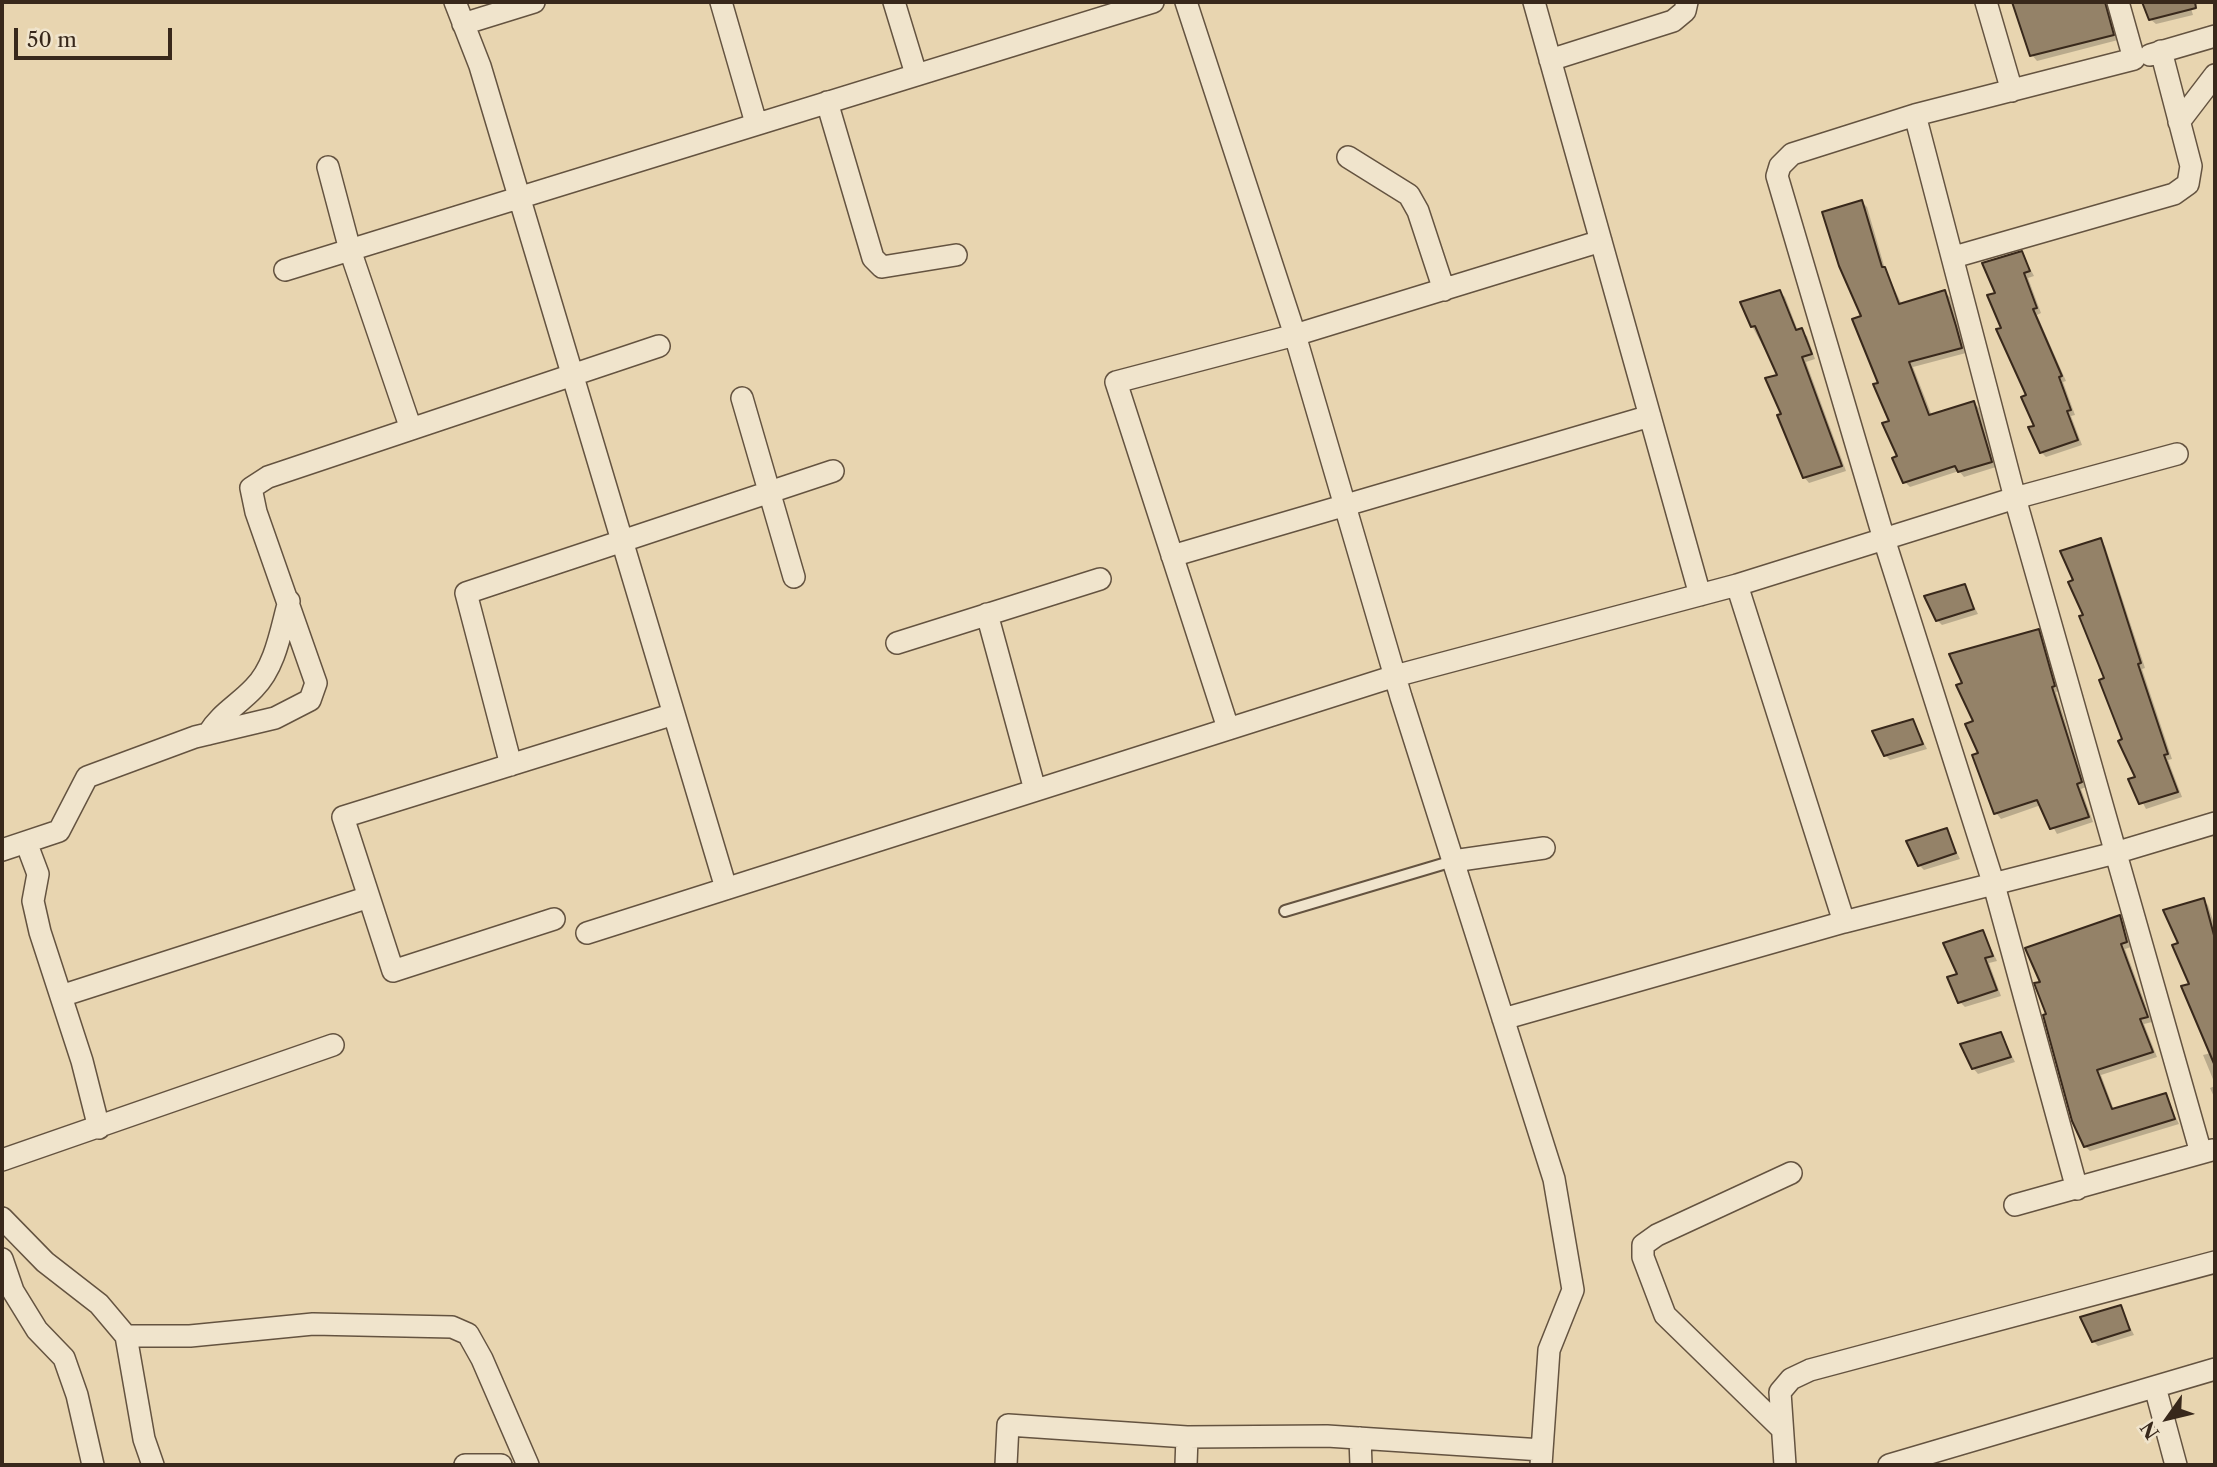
<!DOCTYPE html>
<html>
<head>
<meta charset="utf-8">
<style>
	body { margin:0 }
	#map { position:relative; width:2217px; height:1467px; overflow:hidden; background:#e8d5b0; font-family:"Libre Caslon Text",serif }
	canvas { display:block }
	.frame { position:absolute; inset:0; border:4px solid #38281b; pointer-events:none }
	.north { position:absolute; left:2133px; top:1383px; width:70px; height:70px; -webkit-text-stroke:5px #f0e4cc; paint-order:stroke; rotate:236deg; font-size:19px; font-weight:700; line-height:28px; text-align:center; color:#38281b }
	.north::after { content:''; display:block; margin:auto; width:24px; height:32px; background:#38281b; clip-path:polygon(50% 0,100% 100%,50% 72%,0 100%) }
	.scale { position:absolute; left:14px; top:28px; width:158px; height:32px; box-sizing:border-box; border:4px solid #38281b; border-top:0; padding-left:9px; font-size:21px; line-height:24px; white-space:nowrap; color:#38281b; -webkit-text-stroke:5px #f0e4cc; paint-order:stroke }
</style>
</head>
<body>
<div id="map">
<canvas width="2217" height="1467"></canvas>
<div class="frame"></div>
<div class="north">N</div>
<div class="scale">50 m</div>
</div>
<script>
const context = document.querySelector('canvas').getContext('2d');
context.lineJoin = 'round';
function paint(path, color) {
  context.fillStyle = color;
  context.fill(path, 'evenodd');
}
function stroke(path, color, width, dash) {
  context.strokeStyle = color;
  context.lineWidth = width;
  context.lineCap = dash ? 'butt' : 'round';
  context.setLineDash(dash || []);
  context.stroke(path);
}
paint(new Path2D(`
	M2015 2H2110L2118 40 2037 61 2032 55Z
	M2145 2H2189L2193 15 2156 24 2150 19Z
	M1862 202 1867 207 1885 269 1902 305 1944 292 1950 297 1966 353 1913 367 1932 416 1974 403 1979 408 1996 467 1964 477 1959 471 1910 487 1905 482 1863 318Z
	M2022 253 2034 276 2028 278 2041 313 2037 315 2066 381 2063 382 2075 415 2071 416 2082 445 2046 457 2041 452 2028 396 2004 329 1998 294Z
	M1780 292 1785 297 1798 331 1807 336 1815 359 1806 362 1846 471 1809 483 1804 477 1784 415 1779 376 1752 326Z
	M2100 540 2105 546 2145 668 2142 669 2172 759 2168 760 2182 797 2146 809 2131 780 2137 778 2075 581Z
	M1964 586 1978 614 1942 625 1937 620Z
	M2038 631 2043 636 2059 691 2056 692 2086 787 2081 789 2093 822 2057 834 2041 805 2001 819 1996 813 1976 723Z
	M1913 721 1927 749 1890 760 1885 755Z
	M1946 830 1960 859 1924 870 1919 865Z
	M2203 900 2208 905 2215 927V1084L2203 1055 2211 1053 2180 945Z
	M2119 917 2125 923 2131 947 2125 949 2152 1022 2144 1024 2157 1057 2101 1075 2114 1110 2165 1095 2179 1124 2090 1151 2085 1146 2042 983Z
	M1983 932 1997 961 1989 963 2001 996 1965 1007 1960 1002Z
	M2001 1034 2015 1062 1978 1074 1973 1068Z
	M2215 1086V1099L2210 1088Z
	M2120 1307 2134 1335 2098 1346 2093 1341Z`), '#0003');
const building = new Path2D(`
	M2012 2H2105L2114 35 2030 56Z
	M2142 2H2195L2196 8 2149 20Z
	M1862 200 1882 267H1885L1899 304 1945 290 1956 326 1962 348 1909 362 1929 415 1974 401 1992 462 1958 472 1955 466 1903 483 1892 458 1897 456 1882 423 1889 421 1873 384 1878 383 1852 319 1861 316 1839 266 1822 212Z
	M2022 251 2030 271 2024 273 2037 308 2033 309 2062 376 2059 377 2071 410 2067 411 2078 440 2040 453 2028 427 2034 426 2021 397 2026 395 1996 329 2001 328 1987 295 1995 293 1982 263Z
	M1780 290 1796 330 1802 328 1812 354 1802 357 1842 466 1803 478 1777 415 1781 414 1765 378 1777 375 1755 326 1751 327 1740 302Z
	M2101 538 2141 663 2138 664 2168 754 2164 755 2178 792 2139 804 2128 779 2135 777 2118 741 2122 739 2099 680 2104 678 2079 616 2083 615 2068 582 2073 580 2060 551Z
	M1965 584 1974 609 1936 621 1924 596Z
	M2039 629 2055 686 2052 687 2082 782 2077 784 2089 817 2050 829 2037 800 1994 814 1972 755 1978 753 1965 724 1973 721 1956 685 1962 683 1949 654Z
	M1913 719 1923 744 1884 756 1872 731Z
	M1947 828 1956 853 1918 866 1906 841Z
	M2204 898 2215 939V1066L2181 986 2189 984 2172 945 2178 943 2163 910Z
	M2120 915 2127 942 2121 944 2148 1017 2140 1019 2153 1052 2097 1070 2112 1109 2166 1093 2175 1119 2084 1147 2072 1121 2043 1015 2046 1014 2034 983 2040 982 2025 948Z
	M1983 930 1993 956 1985 958 1997 990 1958 1003 1947 977 1957 974 1943 943Z
	M2001 1032 2011 1057 1972 1069 1960 1044Z
	M2121 1305 2130 1330 2092 1342 2080 1317Z`);
paint(building, '#948268');
stroke(building, '#38281b', 2);
const service = new Path2D(`
	M1285 911 1453 861`);
const minor = new Path2D(`
	M455 2 480 66 726 888
	M721 2 756 123
	M894 2 916 74
	M1186 2 1295 335 1401 697 1554 1179 1573 1290 1549 1350 1541 1465
	M1534 2 1700 595
	M1986 2 2012 91
	M463 24 534 2
	M2150 55 2215 36
	M1550 60 1673 21 1685 11 1687 2
	M827 102 873 258 882 267 956 255
	M1915 115 2015 498 2201 1153
	M2179 122 2215 75
	M1348 157 1409 195 1418 211 1444 290
	M328 167 350 250 411 429
	M1954 257 2174 194 2188 184 2191 166 2161 51
	M285 270 1153 2
	M742 398 794 577
	M1172 556 1650 416
	M1737 585 1844 922 2115 853 2215 823
	M987 614 1035 790
	M897 643 1100 579
	M1228 728 1116 382 1295 335 1601 241
	M208 734C220 714 238 705 254 688 276 666 281 629 289 601
	M511 765 466 593 833 471
	M26 842 38 874 33 901 40 932 82 1061 99 1128
	M2 850 59 831 87 777 195 737 275 718 310 700 316 683 256 512 251 488 268 477 659 346
	M1453 861 1544 848
	M554 919 393 971 343 817 674 714
	M587 933 1395 676 1737 585 2015 498 2177 454
	M61 996 369 897
	M1503 1019 1844 922
	M2 1160 333 1045
	M2077 1189 1994 885 1884 539 1777 176 1780 166 1792 154 1915 115 2134 59 2118 2
	M2015 1205 2212 1150
	M2 1218 45 1262 99 1304 126 1336 144 1439 153 1465
	M2 1259 13 1291 37 1330 64 1358 77 1395 93 1465
	M126 1336H190L313 1324 452 1327 468 1334 482 1359 528 1465
	M2155 1387 2176 1465
	M1781 1428 1665 1315 1643 1257V1245L1657 1235 1791 1173
	M1360 1438 1361 1465
	M465 1465H501
	M1006 1465 1008 1425 1187 1437 1327 1436 1542 1450
	M1186 1465 1187 1437
	M1785 1465 1780 1392 1791 1379 1810 1370 2215 1262
	M1889 1465 2215 1369`);
stroke(service, '#645340', 14);
stroke(minor, '#645340', 24);
stroke(service, '#f0e4cc', 10);
stroke(minor, '#f0e4cc', 21);
</script>
</body>
</html>
